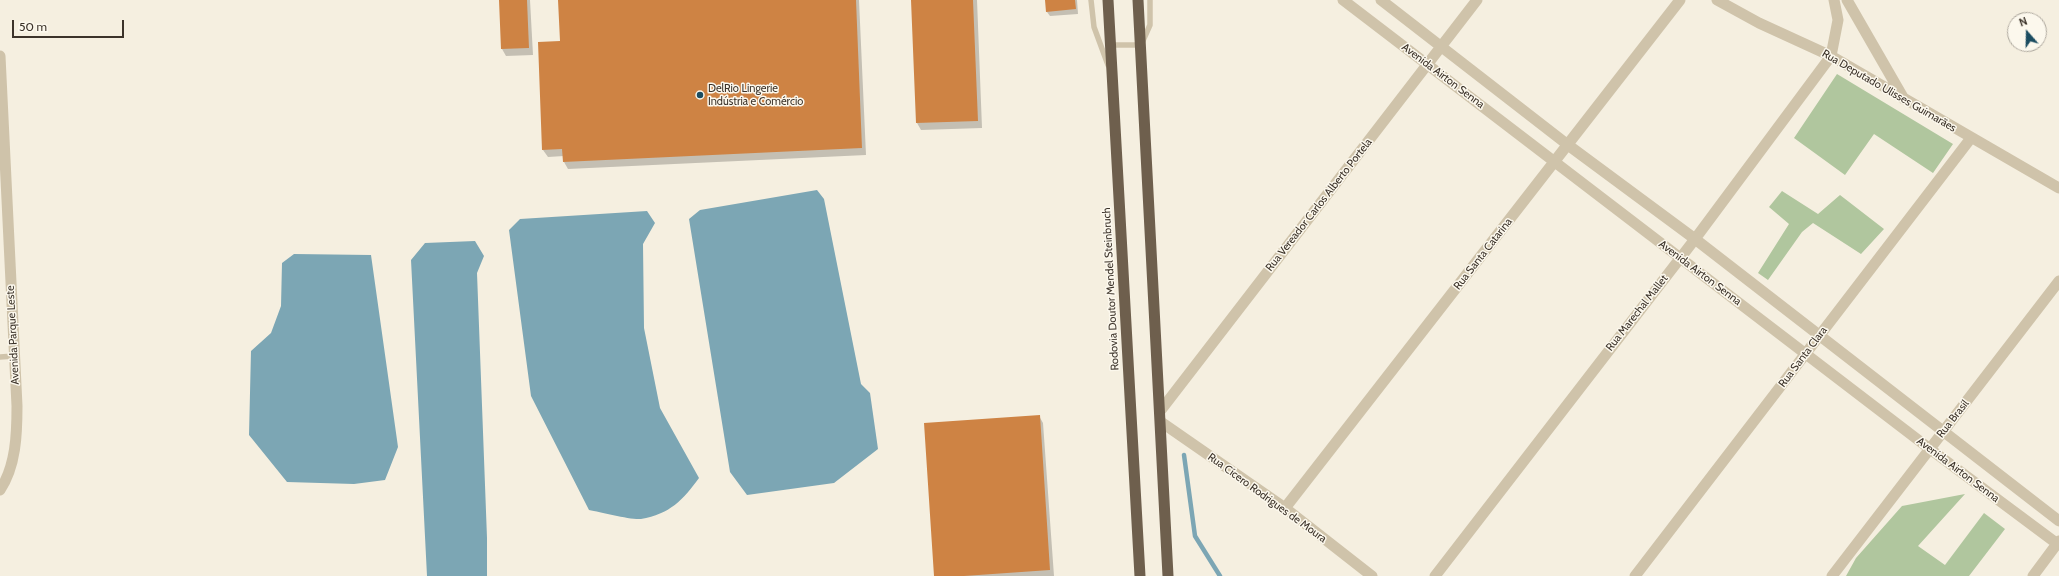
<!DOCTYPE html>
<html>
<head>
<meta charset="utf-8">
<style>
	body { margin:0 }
	#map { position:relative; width:2059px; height:576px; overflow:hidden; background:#f5efe0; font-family:Cabin,sans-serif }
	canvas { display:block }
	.north { position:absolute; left:2007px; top:12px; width:40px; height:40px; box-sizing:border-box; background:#fcf8ed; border:1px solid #afa99f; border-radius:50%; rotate:340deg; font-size:11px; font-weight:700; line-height:16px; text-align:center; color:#3c332a }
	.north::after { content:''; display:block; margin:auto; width:14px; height:18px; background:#1c4d61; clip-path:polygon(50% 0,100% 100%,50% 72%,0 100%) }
	.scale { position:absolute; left:12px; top:20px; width:112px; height:18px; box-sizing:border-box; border:2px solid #3c332a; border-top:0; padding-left:5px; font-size:12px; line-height:14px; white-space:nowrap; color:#3c332a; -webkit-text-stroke:3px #fcf8ed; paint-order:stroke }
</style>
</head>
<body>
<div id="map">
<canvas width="2059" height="576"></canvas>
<div class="north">N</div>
<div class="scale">50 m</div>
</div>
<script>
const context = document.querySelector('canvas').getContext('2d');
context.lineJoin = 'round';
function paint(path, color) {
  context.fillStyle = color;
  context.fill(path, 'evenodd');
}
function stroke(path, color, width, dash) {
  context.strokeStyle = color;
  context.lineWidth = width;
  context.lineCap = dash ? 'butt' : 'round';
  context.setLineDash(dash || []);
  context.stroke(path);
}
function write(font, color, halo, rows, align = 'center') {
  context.font = font + ' Cabin,sans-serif';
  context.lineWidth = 3;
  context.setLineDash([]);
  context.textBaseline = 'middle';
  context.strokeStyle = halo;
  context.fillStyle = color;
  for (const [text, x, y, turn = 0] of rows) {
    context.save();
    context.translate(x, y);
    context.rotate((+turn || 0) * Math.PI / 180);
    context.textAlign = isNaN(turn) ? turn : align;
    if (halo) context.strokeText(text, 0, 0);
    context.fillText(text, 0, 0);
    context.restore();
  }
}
paint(new Path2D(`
	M1837 74 1953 144 1933 173 1874 134 1845 175 1794 138Z
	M1782 191 1818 214 1840 195 1884 229 1861 254 1813 223 1802 232 1768 280 1758 273 1789 224 1769 207Z
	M1965 494 1918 546 1945 565 1984 513 2005 529 1969 576H1846L1856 558 1902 506Z`), '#b0c69e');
paint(new Path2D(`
	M817 190 824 199 861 384 870 393 878 449 834 483 747 495 730 472 689 219 700 210Z
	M647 211 655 223 643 244 644 328 660 408 699 478C683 500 670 514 641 519 630 520 601 512 589 510L531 396 509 230 520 219Z
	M475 241 484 256 477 273 487 538V576H427L411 260 425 243Z
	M294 254 371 255 398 447 385 480 354 484 287 482 249 435 251 351 271 333 281 306 282 263Z`), '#7ca6b4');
paint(new Path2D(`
	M500 0H530L533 55 506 56 502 49Z
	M559 0H859L866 155 568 169 564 162V156L548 157 543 150 561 42Z
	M912 0H977L982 128 921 130 917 123Z
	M1046 0H1077L1078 14 1050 16 1047 12Z
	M1039 416 1043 423 1054 576H935Z`), '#0003');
stroke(new Path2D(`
	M1184 455 1195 536 1220 576`), '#7ca6b4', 4.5);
paint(new Path2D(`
	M499 0H527L529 48 501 49Z
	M558 0H856L862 148 563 162 562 149 542 150 538 42 560 41Z
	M911 0H973L978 121 916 123Z
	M1045 0H1075L1076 9 1046 12Z
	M1040 415 1050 570 964 576H934L924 423Z`), '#ce8344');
stroke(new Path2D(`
	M1091 0 1094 27 1108 65
	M1110 45H1141L1150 25V0
	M0 357 14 356`), '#cfc3aa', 5.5);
stroke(new Path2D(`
	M1343 0 1930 449 2059 545
	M1381 0 1568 145 1695 239 2059 521
	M1717 0 1759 23 1831 56 2059 188
	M1847 0 1904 99
	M0 56 17 406C17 434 16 466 0 490
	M1161 410 1477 0
	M1161 422 1285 508 1372 576
	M1285 508 1680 0
	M1435 576 1695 239 1831 56 1838 20 1834 0
	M1635 576 1971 138
	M1832 576 2059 281
	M2033 576 2059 541`), '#cfc3aa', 11);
stroke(new Path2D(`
	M1108 0 1140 576
	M1138 0 1168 576`), '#6e5f4d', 11);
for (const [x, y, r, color] of [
	[700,95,4,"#1c4d61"]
]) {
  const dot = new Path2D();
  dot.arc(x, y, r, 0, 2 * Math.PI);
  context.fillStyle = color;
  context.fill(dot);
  stroke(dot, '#fcf8ed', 1.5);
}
write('11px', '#3c332a', '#fcf8ed', [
	["Avenida Airton Senna",1443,76,37],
	["Rua Deputado Ulisses Guimarães",1889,91,30],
	["Rua Vereador Carlos Alberto Portela",1319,205,-52],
	["Rua Santa Catarina",1483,254,-52],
	["Avenida Airton Senna",1700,273,37],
	["Rodovia Doutor Mendel Steinbruch",1111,289,-93],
	["Rua Marechal Mallet",1637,313,-52],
	["Avenida Parque Leste",13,335,-93],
	["Rua Santa Clara",1803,357,-53],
	["Rua Brasil",1953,419,-52],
	["Avenida Airton Senna",1958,470,37],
	["Rua Cícero Rodrigues de Moura",1267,498,36]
]);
write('11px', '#3c332a', '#fcf8ed', [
	["DelRio Lingerie",708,89],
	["Indústria e Comércio",708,102]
], 'left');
</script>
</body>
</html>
